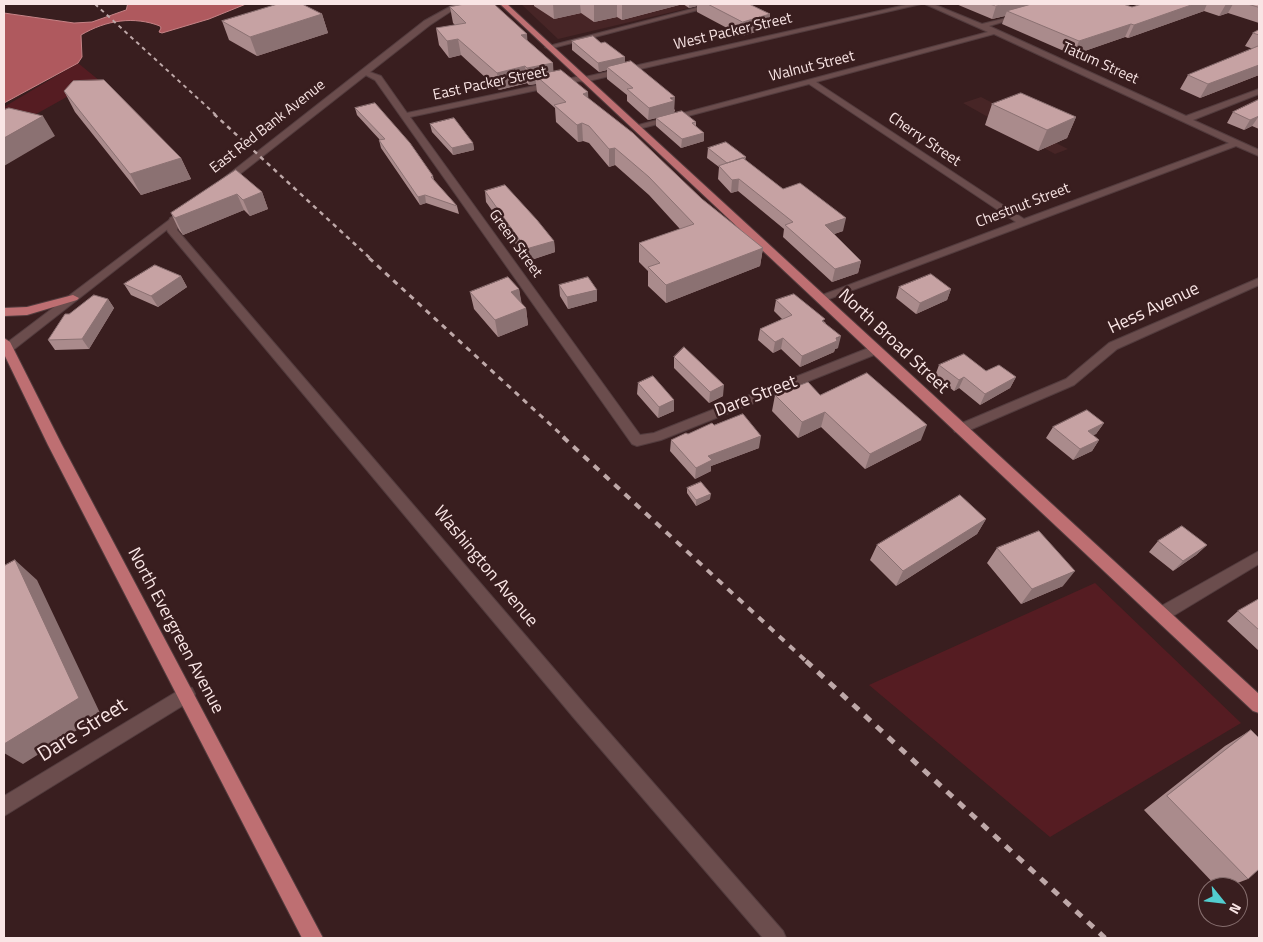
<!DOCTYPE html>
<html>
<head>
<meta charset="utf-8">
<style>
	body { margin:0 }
	#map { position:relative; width:1263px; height:942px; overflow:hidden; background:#391e1f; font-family:"Titillium Web",sans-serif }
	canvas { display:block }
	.frame { position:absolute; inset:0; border:5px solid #f9e5e5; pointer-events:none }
	.north { position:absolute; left:1198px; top:877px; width:50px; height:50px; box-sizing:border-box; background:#391e1f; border:1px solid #866e6e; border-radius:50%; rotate:119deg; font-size:14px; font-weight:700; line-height:20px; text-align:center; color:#f9e5e5 }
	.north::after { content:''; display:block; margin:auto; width:18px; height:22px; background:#52cdcf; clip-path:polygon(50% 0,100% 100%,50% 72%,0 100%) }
</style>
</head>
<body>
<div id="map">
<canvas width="1263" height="942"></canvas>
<div class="frame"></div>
<div class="north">N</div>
</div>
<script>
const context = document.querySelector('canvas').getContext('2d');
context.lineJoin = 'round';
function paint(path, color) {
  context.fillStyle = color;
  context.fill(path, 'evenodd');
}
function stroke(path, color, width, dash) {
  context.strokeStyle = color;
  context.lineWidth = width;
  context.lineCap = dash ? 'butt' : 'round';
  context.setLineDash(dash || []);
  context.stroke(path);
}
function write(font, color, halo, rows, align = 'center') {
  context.font = font + ' "Titillium Web",sans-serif';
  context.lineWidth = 5;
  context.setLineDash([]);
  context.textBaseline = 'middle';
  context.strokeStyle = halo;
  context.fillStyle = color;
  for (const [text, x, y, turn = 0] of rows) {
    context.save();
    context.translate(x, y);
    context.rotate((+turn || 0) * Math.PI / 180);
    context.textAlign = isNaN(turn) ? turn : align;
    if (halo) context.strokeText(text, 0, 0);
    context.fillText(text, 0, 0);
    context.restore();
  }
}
paint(new Path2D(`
	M521 4H706L558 39Z
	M981 97 1024 119 1054 142 1068 149 1055 154 1044 148 1035 150 997 130 1004 126 963 103Z`), '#472526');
paint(new Path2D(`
	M78 63 106 86 81 89 4 132V107Z
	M1095 583 1241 723 1050 837 869 685Z`), '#551c22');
const water = new Path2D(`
	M128 4H246L209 19 162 33 159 32 161 28 160 26C134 16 106 20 81 35L82 57 78 63 4 103V13L74 23 92 22 126 10Z`);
paint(water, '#af595e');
stroke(water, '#c58386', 1);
const minor = new Path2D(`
	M711 4H721L549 49 545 47Z
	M910 4H921L584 82 580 81 410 117 640 435 654 433 871 347H879L881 350 879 353 661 440 637 446 632 444 375 80 360 72 364 70 381 76 407 113 581 76 585 77Z
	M925 4H933L982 24 1023 14V16L989 26 1186 116 1259 89V94L1193 120 1259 150V156L1236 146 821 302 817 301V297L1016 222 809 84 635 130 631 127 988 32ZM994 34 1229 143 1024 219 816 82Z
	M175 215 180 218 177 230 586 706 783 931 786 938H763L574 718 168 232 167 230 170 218Z
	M1259 278V285L1117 349 1074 385 965 432H955L953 429 955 426 1066 379 1109 343Z
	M1259 551V564L1168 619 1162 621 1156 619 1154 614 1156 609Z
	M186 686 192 688 195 694 192 700 4 816V796Z`);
const tertiary = new Path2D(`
	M455 4H462L430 25 226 185H220V181L424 21Z
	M189 205 194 208 192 210 8 354 4 355V345Z`);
const primary = new Path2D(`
	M500 4H507L1259 694V713L1253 711Z
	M73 295 79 298 77 300 27 315 4 316V308L27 307Z
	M4 338 10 342 62 445 323 938H302L48 445 4 354Z`);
stroke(minor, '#533c3e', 2);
stroke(tertiary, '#533c3e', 2);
stroke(primary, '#533c3e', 2);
paint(minor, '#6b4d4d');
paint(tertiary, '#6b4d4d');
paint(primary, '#be6f72');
stroke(new Path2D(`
	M95 4 216 115`), '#bea8a8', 2, [4, 4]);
stroke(new Path2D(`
	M214 114 371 259`), '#bea8a8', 2.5, [4.5, 4.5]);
stroke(new Path2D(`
	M369 258 565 438`), '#bea8a8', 3, [5.5, 5.5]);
stroke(new Path2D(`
	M563 437 807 662`), '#bea8a8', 4, [7, 7]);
stroke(new Path2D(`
	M806 661 1105 938`), '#bea8a8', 5, [8, 8]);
paint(new Path2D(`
	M534 4H749L770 14 769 28 742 36 697 12V6L689 8 683 4 622 20 617 17 594 22 581 13 554 19 534 6Z
	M956 4H1123L1132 7 1142 4H1259V23L1228 13 1219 16 1204 11 1128 38 1125 37 1073 55 1002 24 1005 16 992 19Z
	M450 7 527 34V40L553 63V72L588 92V98L702 199 763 248 760 266 666 303 648 286V271L639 262V243L680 229 649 195 615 165 609 167 589 143 583 141 578 142 556 122 555 108 537 92 536 84 529 85 527 83 499 90 461 55 449 58 439 45 436 28 455 25 453 23Z
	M322 14 328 33 257 56 229 40 222 21Z
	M1259 30V75L1200 98 1180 89 1188 75 1253 49 1245 46 1253 33Z
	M572 41 601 43 625 57V62L675 110 674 113 696 122V126L704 141 681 148 656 126V118L648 120 627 101V95L607 79V70L599 72 572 50Z
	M64 91 181 158 191 179 141 195 75 112Z
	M1259 101V129L1252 126 1244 130 1227 123 1233 112Z
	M992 104 1076 117 1067 138 1038 151 985 125Z
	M355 108 433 176 434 180 457 206 459 214 426 203 420 205 381 148 379 140H380L357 115Z
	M430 124 473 143 474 150 453 155 432 132Z
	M708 148 746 157 745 160 783 189 843 231 834 234 861 261 858 273 832 282 783 237 784 229 738 191 731 193 718 179 719 167 707 158Z
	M236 170 262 192 268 209 250 216 244 210 183 235 179 230 171 213Z
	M485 191 554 241 555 252 528 261 486 202Z
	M181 276 187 287 158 307 131 295 124 284Z
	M559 285 597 301 568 309 560 296Z
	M899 287 951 289 947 300 916 314 896 298Z
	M519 289 521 303 526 308 528 325 498 337 474 309 470 292Z
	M108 299 114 308 89 349 55 350 48 340 69 314Z
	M776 300 825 322 838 348 835 349 834 352 800 367 781 349 773 353 758 340 760 329 782 319 774 311Z
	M674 357 723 396 709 403 674 368Z
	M939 365 986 371 1016 377 1010 388 980 405 959 388 954 391 935 376Z
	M638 383 674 411 658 418 637 394Z
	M775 395H820L921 440 865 469 821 427 798 438 772 411Z
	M1104 423 1096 434 1093 435 1099 440 1092 451 1073 460 1046 438 1053 427Z
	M714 425 759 448 711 466V471L695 479 670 451 671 440Z
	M687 488 710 499 696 506 687 493Z
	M986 519 977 534 896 586 870 560 877 545Z
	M1158 541 1207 545 1196 555 1173 571 1149 552Z
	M997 548 1063 586 1021 604 987 563Z
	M1259 599V651L1227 621 1238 611Z
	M1251 730 1248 879 1227 887H1217L1144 810 1225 746Z`), '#aa8b8c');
paint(new Path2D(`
	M553 4H580L581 13 554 19Z
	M594 4H617V17L594 22Z
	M622 4H683L622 20Z
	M689 4H698L697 6 689 8Z
	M1006 4H1047L1007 11 1005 16 992 19 996 6Z
	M1194 4H1207L1204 11 1128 38 1134 25Z
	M1226 4H1233L1228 13 1219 16Z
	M322 14 328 33 257 56 250 37Z
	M770 14 769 28 742 36 743 22Z
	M1131 24 1125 37 1073 55 1079 41Z
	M527 34 528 50 521 35Z
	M458 39 461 55 449 58 447 41Z
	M625 57V66L607 67V70L599 72 598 63Z
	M553 63 554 80 535 75 536 84 529 85 527 68Z
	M1259 65V75L1200 98 1208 84Z
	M525 66 527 83 499 90 497 73Z
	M588 92 589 109 583 94Z
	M675 97 674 114 648 120 649 108Z
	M43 116 55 136 4 166V138Z
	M1259 116 1252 126 1244 130 1250 120Z
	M1076 117 1067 138 1038 151 1047 130Z
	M582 123 583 141 578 142 577 125Z
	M704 133V141L681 148 682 139Z
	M473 143 474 150 453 155 452 148Z
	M615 148V165L609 167V149Z
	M181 158 191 179 141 195 130 174Z
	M739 179 738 191 731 193 732 180Z
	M262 192 268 209 250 216 243 200Z
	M237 194 244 210 183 235 175 218Z
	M425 195 426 203 420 205 418 197Z
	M846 218 843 231 823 238 825 225Z
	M554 241 555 252 528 261 526 249Z
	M763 248 760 266 666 303V285Z
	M861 261 858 273 832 282 835 269Z
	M181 276 187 287 158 307 151 296Z
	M519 289 522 305 511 292Z
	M951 289 947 300 916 314 920 303Z
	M597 290V301L568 309 567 297Z
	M108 299 114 308 89 349 82 339Z
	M526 308 528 325 498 337 495 320Z
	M841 336 838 348 835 349 834 352 800 367 802 356Z
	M783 338 781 349 773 353 775 342Z
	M964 377 959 388 954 391 959 380Z
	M1016 377 1010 388 980 405 985 394Z
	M724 385 723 396 709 403 710 392Z
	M674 400V411L658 418 659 407Z
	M825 412 821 427 798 438 802 422Z
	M1104 423 1096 434 1080 442 1088 431Z
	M927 425 921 440 865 469 870 454Z
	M761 436 759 448 711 466V471L695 479 696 468 708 456Z
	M1099 440 1092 451 1073 460 1080 449Z
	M711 494 710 499 696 506V500Z
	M986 519 977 534 896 586 903 571Z
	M1207 545 1196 555 1173 571 1183 561Z
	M15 560 37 580 101 715 23 764 4 753Z
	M1075 571 1063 586 1021 604 1032 589Z`), '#8b7172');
const building = new Path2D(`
	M278 4H302L322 14 250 37 222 21Z
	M465 4H494L527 34 521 35 553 63 527 68 525 66 497 73 458 39 447 41 436 28 466 23 450 7Z
	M708 4H749L770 14 743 22Z
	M990 4H1006L996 6Z
	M1032 4H1123L1132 7 1142 4H1194L1134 25 1131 24 1079 41 1007 11Z
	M1248 4H1259V7Z
	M1259 30V35L1253 33Z
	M593 36 601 43 605 42 625 57 598 63 572 41Z
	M1259 46V65L1208 84 1188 75Z
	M631 61 675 97 670 98 674 101 649 108 627 89 633 88 607 67Z
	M561 70 588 92 583 94 633 133 702 199 763 248 666 285 648 267 660 263 639 243 694 224 649 177 615 148 609 149 589 126 582 123 577 125 554 105 566 102 535 75Z
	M104 80 181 158 130 174 64 91 73 81Z
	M1021 93 1076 117 1047 130 992 104Z
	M1258 100 1259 101V116L1250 120 1233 112Z
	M375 103 410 143 433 176 431 177 457 206 425 195 418 197 379 140 385 139 355 108Z
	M9 108 43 116 4 138V110Z
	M682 111 696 122 692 123 704 133 682 139 656 118Z
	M454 118 473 143 452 148 430 124Z
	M726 142 746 157 727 163 708 148Z
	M743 158 783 189 800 183 846 218 825 225 861 261 835 269 785 225 793 222 739 179 732 180 719 166Z
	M236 170 262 192 243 200 237 194 175 218 171 213Z
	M505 185 537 220 554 241 526 249 485 191Z
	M155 265 181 276 151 296 124 284Z
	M931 274 951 289 920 303 899 287Z
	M508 277 519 289 511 292 526 308 495 320 470 292Z
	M588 277 597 290 567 297 559 285Z
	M794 294 825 319 822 321 841 336 836 338 837 341 802 356 783 338 775 342 760 329 792 315 776 300Z
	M94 295 108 299 82 339 48 340 65 314H69Z
	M684 347 724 385 710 392 674 357Z
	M964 354 986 371 999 365 1016 377 985 394 964 377 959 380 939 365Z
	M867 373 927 425 870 454 825 412 802 422 775 395 808 382 820 395Z
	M653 376 674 400 659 407 638 383Z
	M1087 410 1104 423 1088 431 1099 440 1080 449 1053 427Z
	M743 414 761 436 708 456 712 460 696 468 671 440 686 433 688 434 712 423 714 425Z
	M701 482 711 494 696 500 687 488Z
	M960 495 986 519 903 571 877 545Z
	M1182 526 1207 545 1183 561 1158 541Z
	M1039 531 1075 571 1032 589 997 548Z
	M15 560 79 698 4 744V566Z
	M1259 599V630L1238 611Z
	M1251 730 1259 738V869L1248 879 1167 796Z`);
paint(building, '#c6a2a3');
stroke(building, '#8b7172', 1);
write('15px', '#f9e5e5', '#391e1f', [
	["West Packer Street",733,32,-13],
	["Tatum Street",1100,64,24],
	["Walnut Street",812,67,-14],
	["East Packer Street",490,84,-12],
	["East Red Bank Avenue",268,127,-38],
	["Cherry Street",924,140,34],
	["Chestnut Street",1023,206,-21],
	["Green Street",515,244,54]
]);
write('18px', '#f9e5e5', '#391e1f', [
	["Hess Avenue",1154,309,-25],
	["North Broad Street",893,342,43],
	["Dare Street",756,397,-21],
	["Washington Avenue",485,567,50],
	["North Evergreen Avenue",175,631,62]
]);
write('21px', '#f9e5e5', '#391e1f', [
	["Dare Street",83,731,-32]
]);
</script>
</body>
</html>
